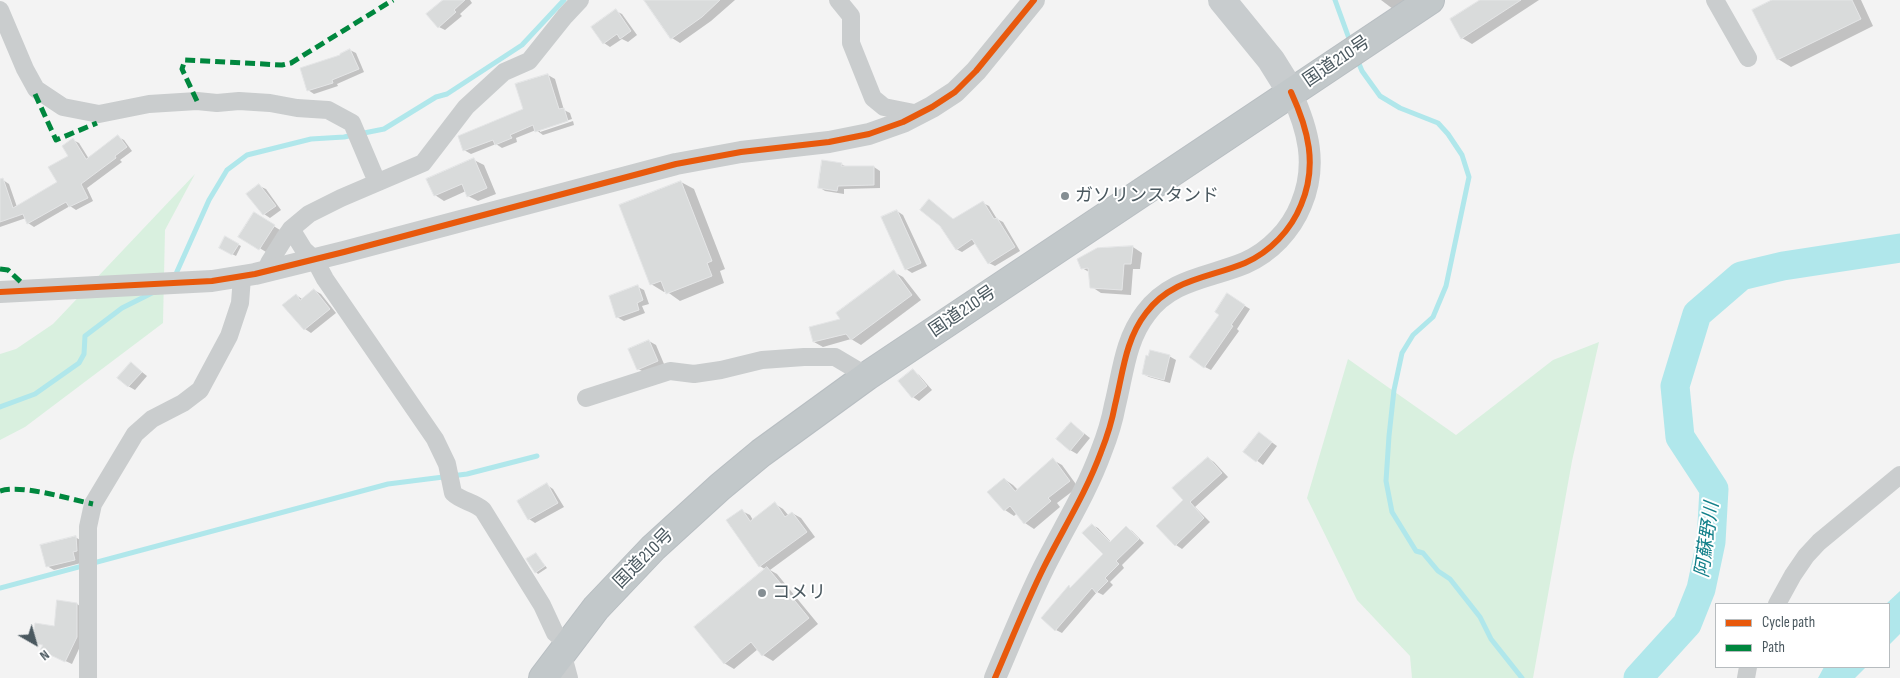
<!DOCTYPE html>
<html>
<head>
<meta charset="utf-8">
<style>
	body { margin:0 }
	#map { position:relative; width:1900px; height:678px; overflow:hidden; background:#f3f3f3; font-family:"Sofia Sans Condensed",sans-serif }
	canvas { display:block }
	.legend { position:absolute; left:1715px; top:603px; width:175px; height:65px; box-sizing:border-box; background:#fff; border:1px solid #b7bcbf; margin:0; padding:6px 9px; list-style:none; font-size:15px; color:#4a585f }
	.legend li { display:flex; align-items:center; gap:10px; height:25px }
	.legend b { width:25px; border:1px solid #b7bcbf }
	.north { position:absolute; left:10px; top:618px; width:50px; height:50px; -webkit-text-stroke:4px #fff; paint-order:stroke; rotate:142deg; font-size:14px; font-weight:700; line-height:20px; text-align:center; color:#4a585f }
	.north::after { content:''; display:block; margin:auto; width:18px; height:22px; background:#4a585f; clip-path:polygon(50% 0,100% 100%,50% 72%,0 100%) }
</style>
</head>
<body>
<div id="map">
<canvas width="1900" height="678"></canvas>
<ul class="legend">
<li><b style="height:6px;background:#e8590c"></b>Cycle path</li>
<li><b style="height:6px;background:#00873e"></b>Path</li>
</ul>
<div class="north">N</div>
</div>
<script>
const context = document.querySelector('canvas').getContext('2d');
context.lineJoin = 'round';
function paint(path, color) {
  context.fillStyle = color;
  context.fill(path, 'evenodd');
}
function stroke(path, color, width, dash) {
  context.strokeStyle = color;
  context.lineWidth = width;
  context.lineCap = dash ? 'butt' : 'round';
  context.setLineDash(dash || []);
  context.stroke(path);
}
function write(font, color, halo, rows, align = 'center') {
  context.font = font + ' "Sofia Sans Condensed","Noto Sans JP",sans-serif';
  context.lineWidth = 4;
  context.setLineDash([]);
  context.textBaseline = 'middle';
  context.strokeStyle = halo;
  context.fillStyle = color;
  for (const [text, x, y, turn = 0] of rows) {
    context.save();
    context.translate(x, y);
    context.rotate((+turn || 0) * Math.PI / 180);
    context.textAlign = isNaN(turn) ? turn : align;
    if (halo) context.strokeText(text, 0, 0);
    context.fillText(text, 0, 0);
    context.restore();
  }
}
paint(new Path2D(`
	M195 174 165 230 163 323 25 427 0 440V354L16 349 53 324Z
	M1599 342 1572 461 1533 678H1412L1410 656 1357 600 1307 498 1348 359 1456 435 1553 360Z`), '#d9f0df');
paint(new Path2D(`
	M1900 591V634L1889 645V604H1886Z
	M1824 667H1866L1855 678H1818Z`), '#b0e7eb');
paint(new Path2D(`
	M445 0H470L472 3 460 14 462 16 445 30 439 27Z
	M686 0H735L711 21 680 43 672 38Z
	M1381 0H1408L1393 9Z
	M1483 0H1539L1472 44 1462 38Z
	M1775 0H1861L1873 26 1791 67 1778 59Z
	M616 11 622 14 637 35 628 42 622 39 610 47 604 43 593 27Z
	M350 50 356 53 364 72 337 84 338 86 314 94 308 90 342 56Z
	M548 75 555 79 564 110 570 113 572 119 540 129V132L573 121 574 125 543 135 536 130 516 138 517 142 502 148 496 144 471 154 464 150 524 110Z
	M118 137 124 140 132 151 120 160 122 162 87 188 93 201 76 210 70 206 34 227 28 223 26 218 0 227V181L3 180 9 184 17 207 58 183 69 156 73 140 79 143 89 159Z
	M474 160 484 165 496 194 478 201 468 196 466 191 444 201 435 195Z
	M841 164 847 167H874L880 171V188L844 189V194L825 191 819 187Z
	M681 182 694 189 725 269 720 271 724 283 680 301 666 291 664 292 651 284Z
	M259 186 266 189 281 210 270 218 264 214Z
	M930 201 954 220 983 203 989 206 997 219 1003 222 1020 251 995 266 989 263 976 243 962 252 956 249Z
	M897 211 903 215 927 266 912 273 906 269Z
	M254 214 280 230 266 252 240 236Z
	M225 238 241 246 236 256 220 248Z
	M1133 247 1142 253 1140 269H1133L1131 295 1101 293 1092 287 1089 272 1082 268Z
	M894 272 903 277 921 300 861 345 851 339 823 347 814 342 843 319Z
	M638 287 644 290 649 304 642 306 645 313 624 321 617 317Z
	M314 290 321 294 336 313 311 333 305 329 296 295 302 299Z
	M1227 295 1250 309 1237 329 1239 331 1211 370 1205 367Z
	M649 341 656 345 664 364 644 372 638 369Z
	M1169 356 1176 360 1170 383 1149 377 1143 374Z
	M132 364 147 376 135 390 128 386Z
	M913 371 919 375 932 390 919 401 913 397Z
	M1071 423 1090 438 1077 454 1070 450Z
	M1259 433 1277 446 1263 465 1245 452Z
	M1208 458 1214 462 1228 477 1195 507 1210 522 1182 549 1176 545 1185 500Z
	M1053 460 1062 465 1078 487 1057 503 1060 507 1034 529 1025 523 1017 513 1014 516 1005 510 1004 479 1013 485 1018 490Z
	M547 485 553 489 564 507 535 523 529 519 519 501Z
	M775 504 783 509 789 516 792 513 801 518 815 537 770 570 777 574 818 624 773 661 763 655 758 649 734 669 724 663 766 570 760 566 742 511 750 515 753 520Z
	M1092 525 1098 528 1111 542 1126 527 1132 531 1144 543 1122 565 1124 568 1110 582 1113 585 1103 595 1097 592 1062 633 1056 630 1069 587 1071 588 1105 554Z
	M75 537 82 541 83 554 79 555 81 563 54 570 47 566Z
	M536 555 547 568 538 574 536 572Z
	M77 604 83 608V640L72 664 48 653 44 646 34 642 55 628Z`), '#0003');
stroke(new Path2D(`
	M1335 0 1351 44
	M1357 59 1362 71 1380 96 1400 108 1438 123 1448 134 1462 155 1469 177 1446 286 1433 317 1413 335 1402 353 1394 390 1389 436 1386 481 1392 512 1416 551 1423 553 1438 571 1450 579 1480 617 1491 639 1522 678
	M175 276 209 200 227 170 247 155 311 139 344 137 384 129 436 97 447 94 522 45 564 0
	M0 407 35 394 79 363 84 354 85 336 122 308 152 293
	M0 588 388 484 467 474 537 456`), '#b0e7eb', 5);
stroke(new Path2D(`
	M1638 678 1687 624 1701 589 1711 542 1714 489 1680 437 1675 386 1697 314 1741 276 1783 266 1900 248`), '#b0e7eb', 29);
const building = new Path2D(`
	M443 0H465L454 10 456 12 438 28 426 14Z
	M644 0H720L702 17 671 39Z
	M1480 0H1521L1461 39 1450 19Z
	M1772 0H1852L1861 19 1777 60 1752 10Z
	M616 9 631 31 620 39 617 34 603 44 591 27Z
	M350 49 359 69 332 80 333 83 307 91 300 68 340 55V54Z
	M548 74 559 109 564 108 568 121 535 132 533 125 510 135 512 138 495 145 493 140 463 151 458 136 523 109 515 84Z
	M118 135 127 147 115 156 116 158 81 184 88 198 69 207 66 202 27 224 23 214 0 222V179L3 178 13 208 57 182 48 167 68 156 62 146 73 138 86 159Z
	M474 158 487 188 467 197 462 184 434 196 426 179Z
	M822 160 842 163 841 166H874V185L838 186 837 191 818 188Z
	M681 181 712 261 707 263 712 276 666 294 661 281 650 285 619 205Z
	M259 184 276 206 263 215 246 194Z
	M929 199 953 219 983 201 994 219 997 218 1015 247 988 264 972 239 956 250 940 226 920 210Z
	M897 210 921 263 905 270 881 217Z
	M254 212 275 225 259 250 238 237Z
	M225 236 239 244 232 255 219 248Z
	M1133 246 1131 264H1124L1122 290 1090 288 1088 268 1081 269 1077 259 1097 248Z
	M894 270 912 295 851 340 846 334 813 342 809 327 840 319 836 313Z
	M638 285 643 300 637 303 639 310 616 318 609 296Z
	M314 289 330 309 304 330 282 305 296 294 300 300Z
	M1227 293 1245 305 1231 325 1233 326 1204 368 1189 357 1219 315 1215 312Z
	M649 340 658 361 637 370 628 349Z
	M1150 350 1170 355 1164 380 1142 374 1146 355 1148 356Z
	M131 362 142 372 128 387 117 378Z
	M913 369 927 386 912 398 898 381Z
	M1071 422 1084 434 1070 451 1056 439Z
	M1259 432 1272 442 1256 462 1243 452Z
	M1208 457 1222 473 1190 502 1204 518 1175 546 1156 526 1183 500 1172 488Z
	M1053 458 1070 481 1048 498 1051 501 1024 524 1010 506 1004 511 987 492 1004 478 1015 491Z
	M547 483 558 503 528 520 517 501Z
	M775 502 785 517 792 512 807 532 759 567 726 520 742 509 750 521Z
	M1092 524 1110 542 1126 526 1139 539 1116 561 1119 564 1105 578 1108 581 1096 593 1092 588 1055 631 1041 618 1069 585 1070 588 1103 554 1082 533Z
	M76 536 77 551 73 552 75 560 46 567 40 545Z
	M536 553 545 566 535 573 526 559Z
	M767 567 809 618 762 656 751 642 724 664 694 627Z
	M57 600 77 603V637L65 662 40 650 43 645 32 643 35 623 54 626Z`);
paint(building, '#d9dbdb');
stroke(building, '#e4e5e6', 1);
const trunk = new Path2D(`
	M543 678 596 608 653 548 720 487 761 453 867 376 1430 0`);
stroke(trunk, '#b8bec2', 30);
stroke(new Path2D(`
	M838 0 851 16V43L873 98 884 107 919 114
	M1715 0 1748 58
	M0 10 25 69 36 89 63 107 99 114 149 104 197 101 217 103 239 101 270 103 297 108 328 110 352 123 377 182
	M291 229 304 250 315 260 325 279 435 439 447 464 453 493C461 501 474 502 483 510L542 605 555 633 568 644
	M269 271V263L284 239 291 229 309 214 341 198 423 163 466 107 504 72 529 61 565 16 580 0
	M586 398 670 371 694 374 721 370 762 360 804 357H835L867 376
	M1777 604 1793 575 1806 556 1819 542 1900 475
	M562 652 569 678
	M88 678V527L93 504 135 434 152 419 183 403 200 390 229 336 240 303 242 277
	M1746 678 1748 667`), '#cacdce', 18);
stroke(new Path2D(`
	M0 292 212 281 255 274 344 252 676 164 741 152 829 142 869 134 903 122 932 107 955 92 976 71 1034 0
	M995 678C1011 641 1026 603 1044 567 1063 529 1086 493 1101 452 1107 437 1112 421 1115 405 1123 373 1125 340 1146 313 1171 279 1209 278 1245 263 1270 252 1291 230 1301 205 1318 165 1308 129 1291 92`), '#cacdce', 22);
stroke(new Path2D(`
	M1222 0 1271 60 1291 92`), '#c8ccce', 28);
stroke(trunk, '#c2c8ca', 28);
stroke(new Path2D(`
	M35 94 56 140 97 123
	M197 101 182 69 185 60 282 65 291 63 393 0
	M0 269 8 270 23 284
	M0 491C22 484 69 499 93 504`), '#00873e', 5, [10, 5]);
stroke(new Path2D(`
	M0 292 212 281 255 274 344 252 676 164 741 152 829 142 869 134 903 122 932 107 955 92 976 71 1034 0
	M995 678C1011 641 1026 603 1044 567 1063 529 1086 493 1101 452 1107 437 1112 421 1115 405 1123 373 1125 340 1146 313 1171 279 1209 278 1245 263 1270 252 1291 230 1301 205 1318 165 1308 129 1291 92`), '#e8590c', 6);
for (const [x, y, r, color] of [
	[1065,196,5,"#858e93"],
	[762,593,5,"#858e93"]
]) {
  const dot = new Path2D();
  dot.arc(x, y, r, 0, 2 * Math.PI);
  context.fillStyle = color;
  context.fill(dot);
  stroke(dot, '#fff', 2);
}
write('18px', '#4a585f', '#fff', [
	["国道210号",1337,62,-34],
	["国道210号",963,312,-34],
	["国道210号",644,559,-45]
]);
write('18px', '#4a585f', '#fff', [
	["ガソリンスタンド",1075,196],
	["コメリ",772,593]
], 'left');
write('italic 19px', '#13808a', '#fff', [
	["阿蘇野川",1708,540,-82]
]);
</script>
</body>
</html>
